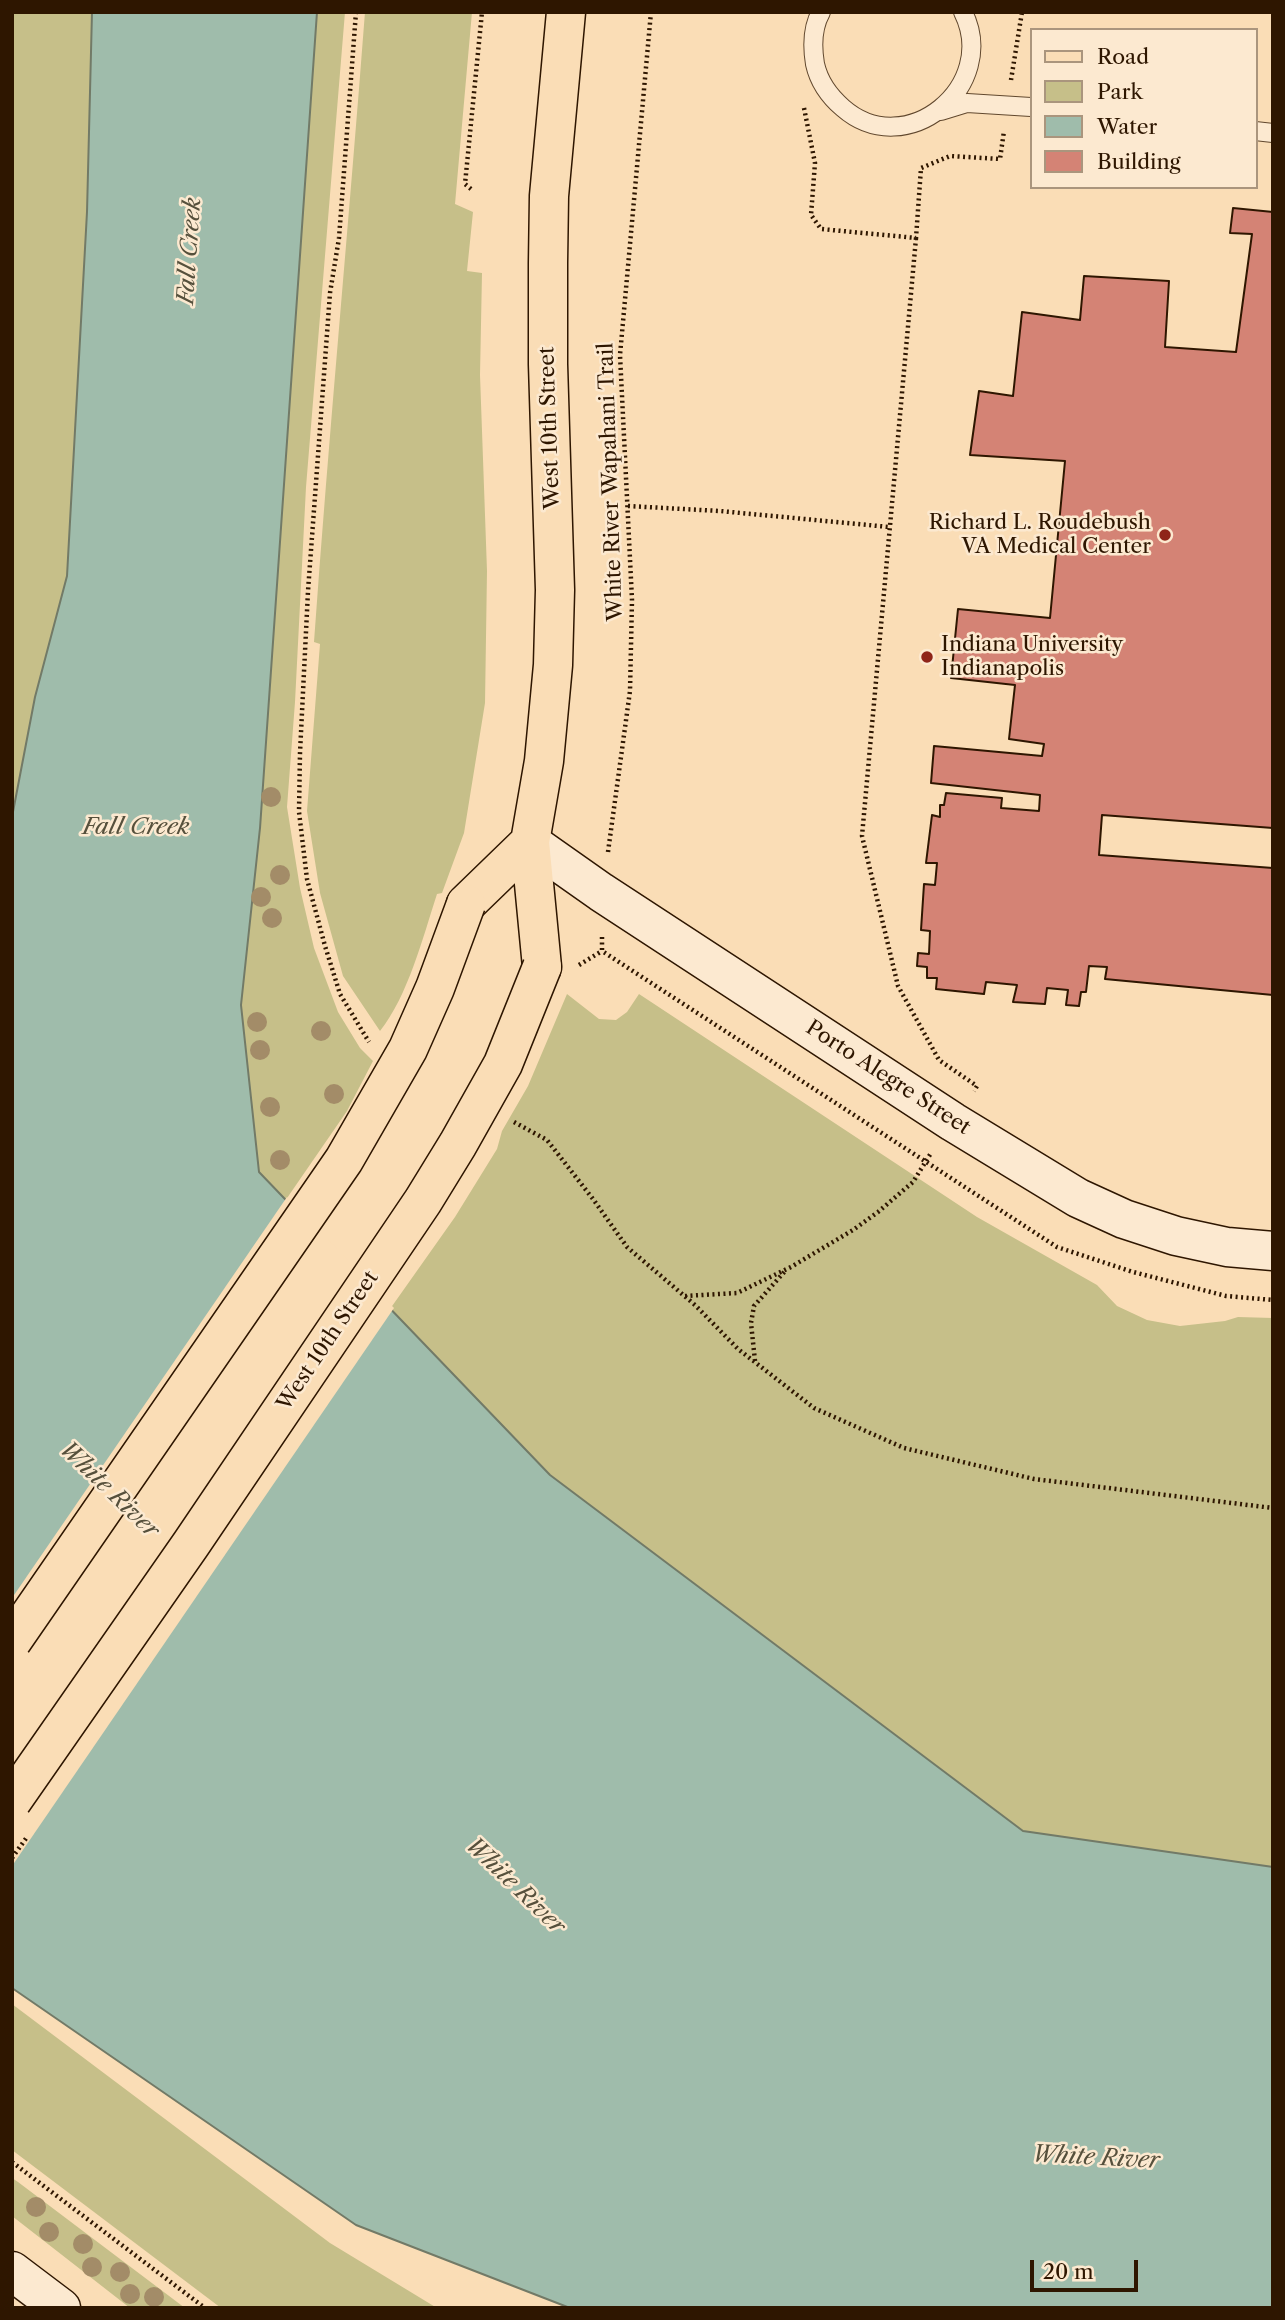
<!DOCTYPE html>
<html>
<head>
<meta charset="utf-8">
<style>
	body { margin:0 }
	#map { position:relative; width:1285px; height:2320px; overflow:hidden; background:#faddb6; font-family:"Libre Caslon Text",serif }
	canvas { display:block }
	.frame { position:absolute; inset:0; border:14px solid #2e1600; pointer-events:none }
	.legend { position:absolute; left:1030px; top:28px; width:228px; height:161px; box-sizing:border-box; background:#fce9d0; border:2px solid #aa957d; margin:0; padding:9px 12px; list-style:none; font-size:21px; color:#2e1600 }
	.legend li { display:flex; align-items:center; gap:14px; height:35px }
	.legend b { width:35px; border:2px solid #aa957d }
	.scale { position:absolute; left:1030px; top:2260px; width:108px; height:32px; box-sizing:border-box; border:4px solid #2e1600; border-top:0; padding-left:9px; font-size:21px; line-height:24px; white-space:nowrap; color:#2e1600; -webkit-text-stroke:5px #fce9d0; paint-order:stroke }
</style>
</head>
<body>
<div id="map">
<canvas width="1285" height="2320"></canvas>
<div class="frame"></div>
<ul class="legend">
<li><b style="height:9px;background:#faddb6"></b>Road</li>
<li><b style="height:19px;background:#c6bf89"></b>Park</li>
<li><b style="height:19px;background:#9fbcab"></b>Water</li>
<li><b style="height:19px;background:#d48375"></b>Building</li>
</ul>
<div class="scale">20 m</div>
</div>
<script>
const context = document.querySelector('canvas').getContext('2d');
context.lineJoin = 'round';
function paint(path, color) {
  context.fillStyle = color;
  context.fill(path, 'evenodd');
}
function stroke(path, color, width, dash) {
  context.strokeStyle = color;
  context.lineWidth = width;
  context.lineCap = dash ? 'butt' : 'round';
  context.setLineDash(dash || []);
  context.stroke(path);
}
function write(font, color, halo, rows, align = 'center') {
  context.font = font + ' "Libre Caslon Text",serif';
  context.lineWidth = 5;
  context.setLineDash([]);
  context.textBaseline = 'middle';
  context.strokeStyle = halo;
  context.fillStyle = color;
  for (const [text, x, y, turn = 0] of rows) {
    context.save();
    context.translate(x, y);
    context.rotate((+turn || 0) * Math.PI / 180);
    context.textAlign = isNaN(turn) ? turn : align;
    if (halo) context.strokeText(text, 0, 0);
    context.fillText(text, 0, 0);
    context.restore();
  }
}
paint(new Path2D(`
	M12 12H92L87 212 67 576 35 697 12 817Z
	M317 12H345L306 487 295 702 287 807 300 888 314 948 338 1012 360 1048 373 1061 347 1111 285 1201 259 1172 241 1005 260 828Z
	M365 12H472L455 204 473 212 467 271 482 273 480 375 487 571 485 703 464 833 442 893 437 894C423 937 408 996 380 1031L343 976 320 893 307 811 320 644 314 642C329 432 349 222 365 12Z
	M567 994 599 1019 616 1020 627 1012 639 994 977 1217 1097 1285 1117 1306 1147 1320 1180 1326 1225 1321 1238 1317 1273 1318V1867L1023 1831 550 1475 390 1309 455 1217 497 1149 502 1131 528 1086Z
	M12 2004 330 2243 437 2308H221L12 2150Z
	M12 2178 18 2182 185 2308H130L12 2216Z`), '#c6bf89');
const water = new Path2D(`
	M92 12H317L260 828 241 1005 259 1172 550 1475 1023 1831 1273 1867V2308H570L356 2225 12 1988V817L35 697 67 576 87 212Z`);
paint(water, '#9fbcab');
stroke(water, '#727a67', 2);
paint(new Path2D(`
	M287 1197 394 1308 12 1866V1598Z`), '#faddb6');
const building = new Path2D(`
	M1233 208 1273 212V828L1102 815 1099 855 1273 868V995L1105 979 1107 967 1089 966 1086 992H1081L1079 1006 1066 1005 1068 990 1047 988 1045 1004 1013 1002 1017 985 986 982 984 994 936 989 937 978H927V967L917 966 918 953 929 954 930 931 921 930 924 884 935 885 937 863H926L932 815 940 817V805H944L946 793 1002 798 1001 808 1039 811 1040 795 931 783 934 746 1042 756 1044 744 1009 739 1015 685 951 678 958 609 1050 618 1065 461 970 455 979 391 1013 396 1022 312 1080 320 1084 276 1169 281 1165 347 1236 352 1252 234 1230 233Z`);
paint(building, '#d48375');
stroke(building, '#2e1600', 2);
const lane = new Path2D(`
	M821 12C812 28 812 46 815 64 819 82 829 96 843 108 906 163 1000 86 963 12
	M941 111 967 103 1031 107
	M1255 131 1273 133`);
const secondary = new Path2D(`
	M530 842 601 892 953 1122 1078 1198 1124 1219 1176 1236 1227 1247 1273 1251
	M12 2271 61 2308`);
const primary = new Path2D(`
	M466 904 530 842
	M542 967 530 842 544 761 553 665 555 590 548 364V263L549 196 566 12`);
stroke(lane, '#61482e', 20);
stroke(secondary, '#2e1600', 41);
stroke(primary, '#2e1600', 41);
stroke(new Path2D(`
	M356 12 339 238 330 293 308 591 300 753 299 812 307 879 325 946 340 994 369 1042
	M1011 80 1022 12
	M804 108 815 163 811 215 821 229 916 238 921 168 950 156 1000 159 1004 131
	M471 189 465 184 482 12
	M916 238 862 836 898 986 939 1060 977 1086 974 1091
	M628 506 720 511 889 527
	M608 852 630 691 632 600 620 355 651 12
	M602 937V951L1057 1247 1133 1272 1226 1296 1273 1300
	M514 1122 547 1140 593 1199 627 1247 695 1305 738 1349 814 1408 904 1448 1034 1479 1273 1508
	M685 1296 737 1293 791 1267 853 1230 878 1212 913 1182 931 1153
	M755 1361 751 1323 754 1306 786 1270
	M12 2162 205 2308`), '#2e1600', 4.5, [2, 3.5]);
stroke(lane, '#fce9d0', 18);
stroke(secondary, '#fce9d0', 38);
stroke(primary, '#faddb6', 38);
const primaryBridge = new Path2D(`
	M12 1641 344 1160 408 1049 435 988 466 904
	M12 1801 191 1544 423 1201 458 1144 503 1064 542 967`);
stroke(primaryBridge, '#2e1600', 41, []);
stroke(new Path2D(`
	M579 965 602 951
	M12 1858 27 1837`), '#2e1600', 4.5, [2, 3.5]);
stroke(primaryBridge, '#faddb6', 38);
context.fillStyle = '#a38c68';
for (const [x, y] of [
	[271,797],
	[280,875],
	[261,897],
	[272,918],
	[257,1022],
	[321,1031],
	[260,1050],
	[334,1094],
	[270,1107],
	[280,1160],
	[36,2207],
	[49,2232],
	[83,2244],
	[92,2267],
	[120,2272],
	[130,2294],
	[154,2297]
]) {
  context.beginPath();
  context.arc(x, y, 10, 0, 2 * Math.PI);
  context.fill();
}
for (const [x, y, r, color] of [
	[1165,535,7,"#8f2418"],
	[927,657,7,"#8f2418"]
]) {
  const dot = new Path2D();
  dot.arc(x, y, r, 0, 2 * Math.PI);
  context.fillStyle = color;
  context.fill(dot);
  stroke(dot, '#fce9d0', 2.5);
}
write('21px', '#2e1600', '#fce9d0', [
	["West 10th Street",550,428,-92],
	["White River Wapahani Trail",611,482,-92],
	["Porto Alegre Street",888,1078,33],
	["West 10th Street",328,1341,-56]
]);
write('21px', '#2e1600', '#fce9d0', [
	["Richard L. Roudebush",1151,523],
	["VA Medical Center",1151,547],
	["Indiana University",941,645,"left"],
	["Indianapolis",941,669,"left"]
], 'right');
write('italic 23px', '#56503c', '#fce9d0', [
	["Fall Creek",190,251,-86],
	["Fall Creek",136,827],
	["White River",109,1490,44],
	["White River",515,1886,44],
	["White River",1096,2158,3]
]);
</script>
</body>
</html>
